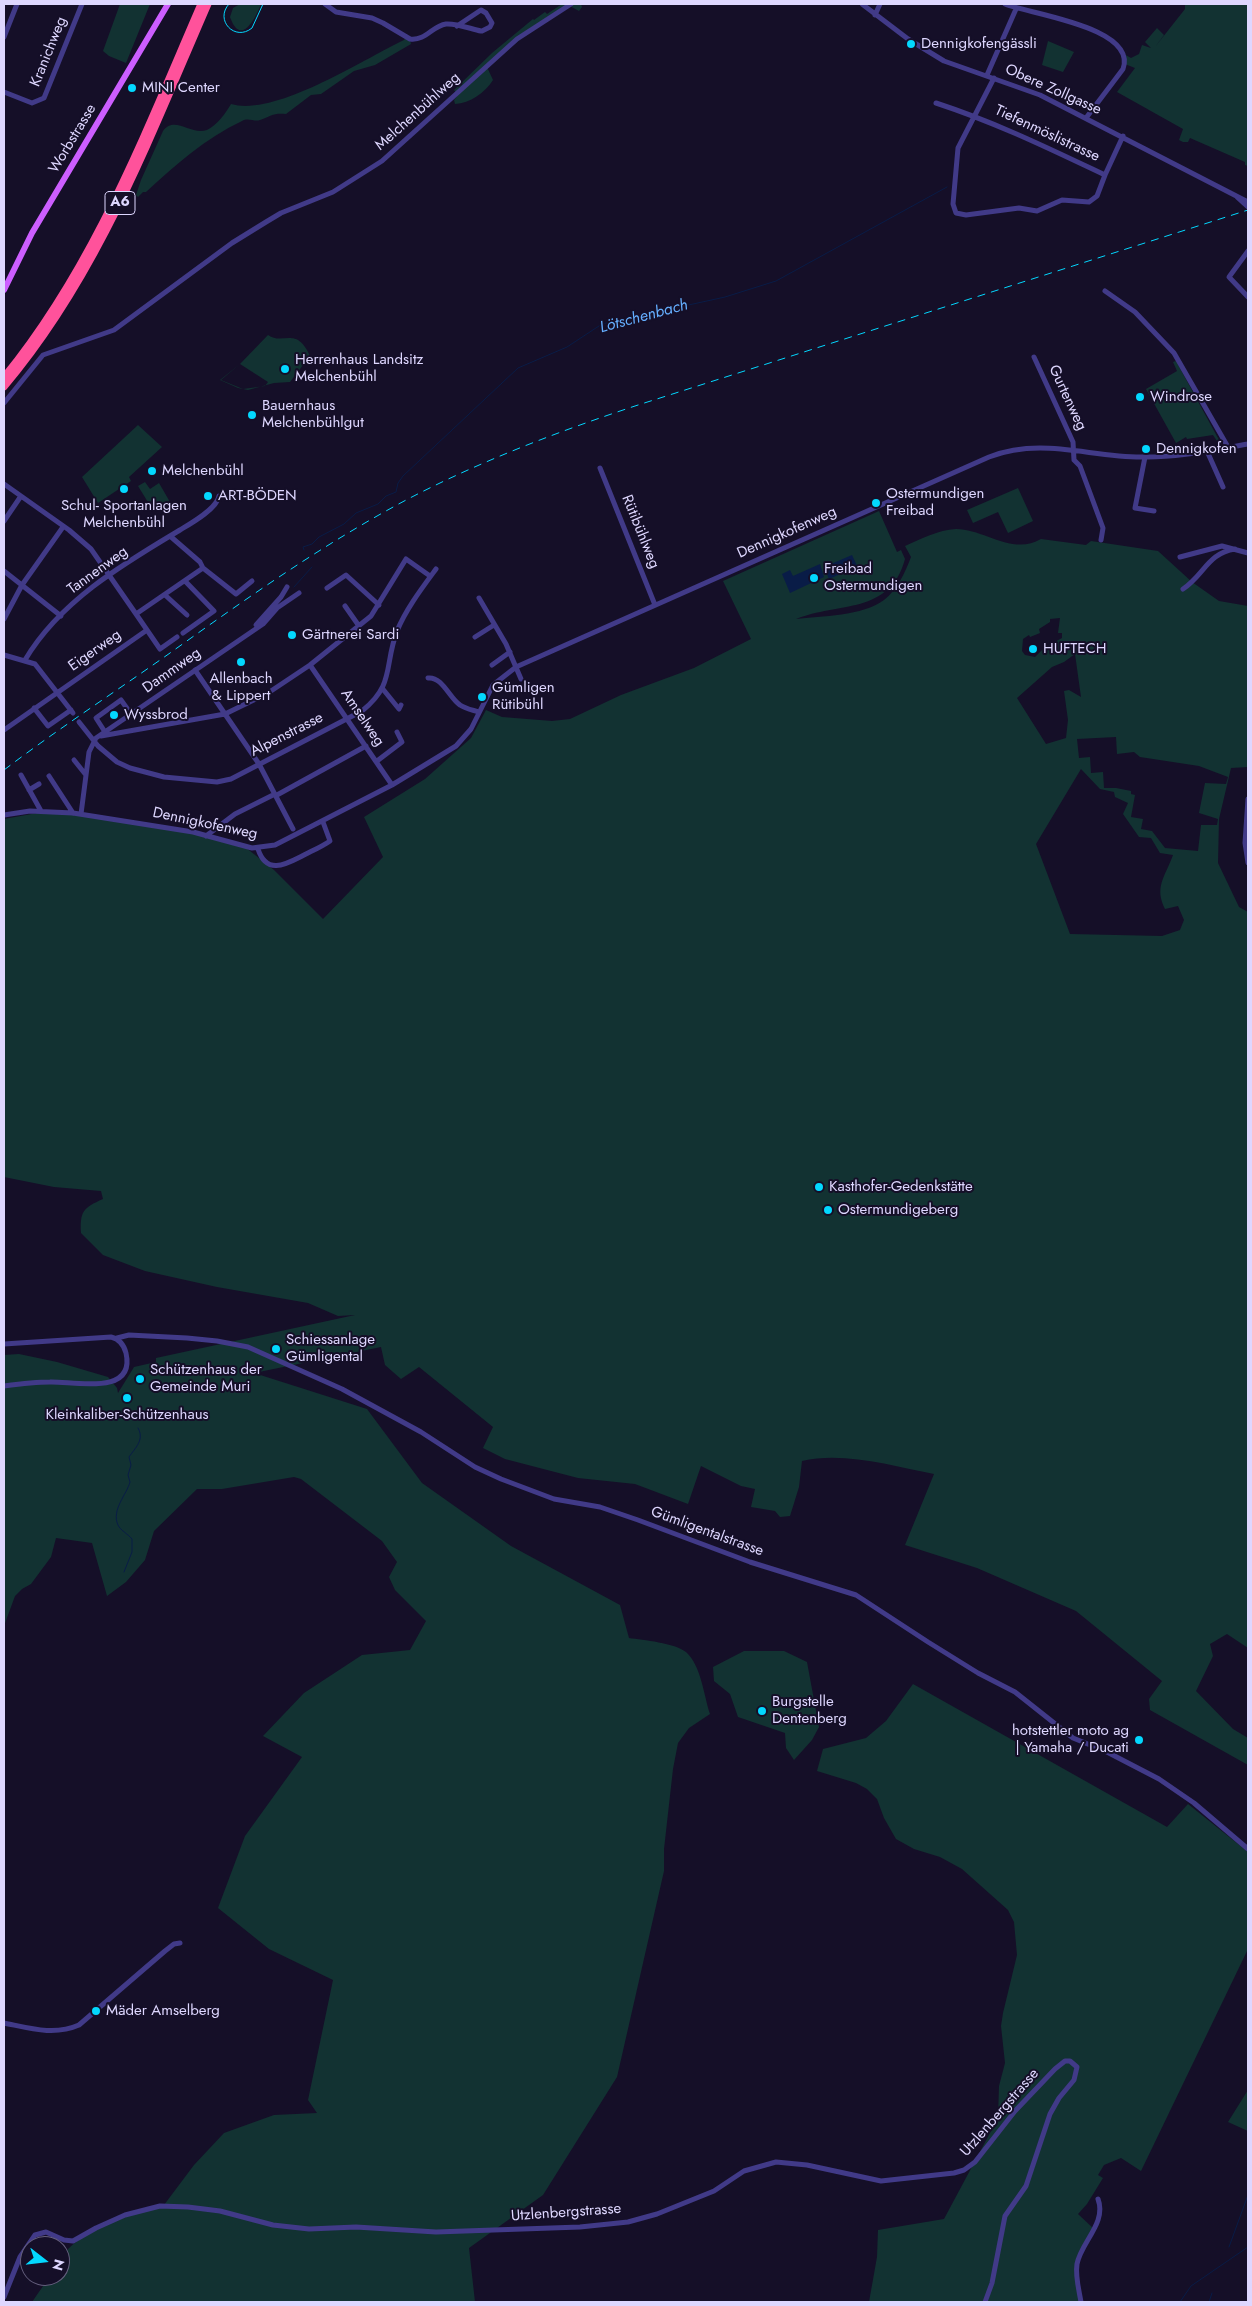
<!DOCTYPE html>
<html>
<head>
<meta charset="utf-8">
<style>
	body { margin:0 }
	#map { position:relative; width:1252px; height:2306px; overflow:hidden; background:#150f28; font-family:Jost,sans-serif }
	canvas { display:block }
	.frame { position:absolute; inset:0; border:5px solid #ded7ff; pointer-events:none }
	.north { position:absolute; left:20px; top:2236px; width:50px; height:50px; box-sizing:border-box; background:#150f28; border:1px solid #655f7e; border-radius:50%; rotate:106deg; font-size:14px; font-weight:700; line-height:20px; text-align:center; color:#ded7ff }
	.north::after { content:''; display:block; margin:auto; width:18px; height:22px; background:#03d8ff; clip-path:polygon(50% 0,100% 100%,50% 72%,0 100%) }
</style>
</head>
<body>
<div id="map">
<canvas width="1252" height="2306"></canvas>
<div class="frame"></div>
<div class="north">N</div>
</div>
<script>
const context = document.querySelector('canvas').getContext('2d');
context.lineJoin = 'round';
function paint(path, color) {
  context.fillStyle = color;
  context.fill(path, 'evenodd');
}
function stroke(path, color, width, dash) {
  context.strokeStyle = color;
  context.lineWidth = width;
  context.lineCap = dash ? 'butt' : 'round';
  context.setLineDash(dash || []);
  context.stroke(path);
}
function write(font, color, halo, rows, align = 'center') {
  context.font = font + ' Jost,sans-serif';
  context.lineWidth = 4;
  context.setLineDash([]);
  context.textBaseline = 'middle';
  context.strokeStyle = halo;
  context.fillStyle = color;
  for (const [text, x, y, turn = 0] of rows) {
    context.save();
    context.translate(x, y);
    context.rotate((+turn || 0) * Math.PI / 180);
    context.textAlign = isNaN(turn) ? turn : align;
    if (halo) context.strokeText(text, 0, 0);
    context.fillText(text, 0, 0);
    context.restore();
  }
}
paint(new Path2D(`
	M120 4H150L126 63 109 56 103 51Z
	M240 4H261C256 17 241 48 230 17L233 8Z
	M562 4H581L582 7 579 11 568 5 546 18 487 67 493 80C485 93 470 103 455 104L454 100 458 95 454 90 492 53 533 19 534 20 545 12 547 14Z
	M1185 4H1248V166L1245 165V162L1190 138 1188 142H1183L1179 140 1183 129 1117 92 1135 68 1125 64 1124 54 1131 58 1139 54 1142 45 1151 48 1145 42 1157 28 1164 35 1155 47 1185 9Z
	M406 37 410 39 411 44 375 65 354 71 321 94 311 95 286 114C272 113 272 116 260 120 254 122 248 117 242 121 206 138 175 165 146 192H143L138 197 136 195 141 180 163 131C175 115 191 136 207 130 216 126 226 113 231 104 275 117 362 60 404 40Z
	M1048 41 1074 52 1063 72 1042 65Z
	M268 335C283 346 296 325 310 356L290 382 274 383 248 390 238 388 220 380 240 364ZM240 364 268 382 265 386 243 389 221 380Z
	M1176 361 1219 440 1217 441 1213 435 1187 439 1186 437 1176 443 1146 389 1177 371 1173 362Z
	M138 425 162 447 129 477 131 481 98 503 82 477Z
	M145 482 150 489 159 483 170 502 154 512 138 486Z
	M1018 488 1033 521 1008 533 998 512 973 523 967 510Z
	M879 511 897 552 901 550 905 559C890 615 838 602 796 619 821 616 863 616 884 600 897 590 905 573 911 557L905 546C921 539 938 530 956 529 984 529 1013 556 1041 539L1086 545 1091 541 1158 551 1192 582 1219 601 1248 606V767L1231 768 1219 819 1218 863 1239 907 1248 912V1648L1227 1634 1210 1644 1213 1656 1196 1691 1233 1729 1248 1738V1765L1150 1710 1149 1699 1162 1681 1076 1611 977 1568 905 1545 934 1474C893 1466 843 1451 802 1461L799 1487 790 1516 780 1517 775 1511 751 1507 755 1489 741 1486 701 1466 688 1504 635 1484 578 1478 505 1459 483 1448 493 1427 419 1367 401 1379 385 1365 381 1347 254 1373 367 1409 422 1483 511 1546 620 1605 629 1638C643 1640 675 1643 686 1652 701 1665 704 1696 710 1714L689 1728 678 1743 673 1769 664 1849V1871L617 2077 543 2195 469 2248 475 2302H32L50 2276H60C60 2272 59 2265 60 2261 71 2234 132 2212 159 2207 176 2204 202 2208 220 2209L164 2205 194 2165 224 2133 274 2115 317 2113 308 2100 333 1980 269 1949 218 1908 245 1836 302 1757 263 1736 304 1693 362 1655 410 1650 426 1621 395 1590 389 1577 397 1562 382 1541 301 1479 294 1477 222 1489H197L154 1531 145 1560 126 1582 107 1596 92 1543 56 1538 51 1557 31 1584 22 1589 15 1596 4 1626V1355L19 1354 57 1362 108 1377 117 1388 118 1393 134 1367 156 1362V1358L355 1315 338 1316 308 1303 217 1287 145 1271 103 1255 81 1233C80 1211 83 1208 103 1199L101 1191 54 1187 4 1177V819L48 811 183 830 245 847 274 870 323 919 383 857 364 817 425 779 471 738 486 710 502 717 552 721 570 719 621 695 694 668 751 639 723 581ZM1060 618 1058 633H1062V638L1045 647 1035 657 1025 655 1022 651 1023 639 1029 635 1030 637 1040 633 1039 629 1050 622V619ZM1075 654 1081 697 1069 690 1064 691 1068 720 1066 738 1046 744 1017 698 1052 667 1064 662ZM1116 737 1117 754 1134 752 1140 757 1199 766 1228 777 1226 784 1205 783 1199 813 1218 819 1217 825H1201L1198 851 1165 848 1152 831 1141 829 1143 819 1131 817 1135 795 1131 794V791L1116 788H1104L1103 772 1091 773 1090 757 1079 758 1077 739ZM1081 769 1100 789 1114 792 1115 797 1128 803 1123 814 1139 837 1151 838 1160 853 1173 855C1165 877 1154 887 1165 909L1178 906 1184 920 1180 930 1162 936 1070 934 1036 844Z
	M744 1651H784L807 1662 819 1727 812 1740 794 1760 786 1748 785 1733 738 1717 730 1694 714 1681 713 1667Z
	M913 1684 1167 1827 1188 1804 1248 1852V1949L1141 2171 1121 2158 1104 2165 1098 2175 1103 2178 1087 2204 1078 2214 1094 2229 1077 2263 1081 2302H869L877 2257 878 2230 944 2219 998 2118 999 2086 1005 2063 1001 2026 1003 2013 1017 1955 1014 1922 1008 1910 962 1869 940 1857 914 1849 896 1839 884 1818 877 1799 867 1789 856 1783 817 1771 823 1749 866 1738 886 1721Z
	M1248 2090V2131L1228 2122Z`), '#123232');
paint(new Path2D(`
	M852 555 859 570 850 574 847 564 842 566 845 572 829 579 824 567Z
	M820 564 824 577 790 593 782 574 790 570 793 576Z`), '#091c47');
stroke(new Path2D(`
	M304 550 303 547 312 544 319 537 344 524 356 513 378 504 386 496 396 492 398 483 403 476 518 368 567 347 602 324 725 297 776 281 947 187
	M294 587 312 567
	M124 1572 132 1552V1539C128 1534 120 1530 118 1525 111 1510 127 1494 130 1482L128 1475 131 1465 129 1457C135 1448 145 1440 138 1428
	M1229 2247 1248 2195
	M1180 2302 1191 2286 1248 2247
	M1209 2302 1212 2293`), '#091c47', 1);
stroke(new Path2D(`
	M325 4 336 12 372 18 383 23 410 39C426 41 432 26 446 24 456 23 471 29 481 31H482L490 27 492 23 486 13 481 10 457 26
	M862 4 908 39 944 61 1040 95 1248 202
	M1005 4C1029 14 1138 27 1123 69L1086 118
	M875 15 880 4
	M4 37 17 4
	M987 75 1016 9
	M994 78 958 148 953 204 956 213 966 215 1019 208 1037 211 1062 200 1089 202 1097 196 1105 175
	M4 92 32 103 44 98 82 4
	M936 103C997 123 1048 148 1105 175L1123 136
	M1237 197 1248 207
	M1248 251 1229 277 1248 297
	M1105 291 1135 312 1174 353 1228 447
	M1034 357 1073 442 1074 460 1080 466 1103 528 1101 540
	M4 403 43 355 114 330 232 243 266 222 281 213 333 192 382 161 517 39 571 4
	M1207 451 1223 487
	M1145 457 1135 508 1154 511
	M600 468 655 605
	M4 484 69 530 91 549 136 614
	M4 521 21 496
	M170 536 200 562 203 568 236 594 252 581
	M1180 557 1222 546 1248 553
	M4 571 61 616
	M327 588 346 575 379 605
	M1183 589C1204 575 1208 553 1235 549
	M165 595 187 615
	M479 598 506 644 521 679
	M345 606 359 626
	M4 619 22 585 63 527
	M256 625 281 597 287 587
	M147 630 160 649 177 637
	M183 633 214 611 185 581
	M475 637 494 625
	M4 655 35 664 73 713
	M25 660C60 601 123 564 180 530 190 524 217 509 219 496
	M310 665 392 785
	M492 665 510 652
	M195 670 259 764 293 829
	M428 678C442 676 450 699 460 705 466 709 473 710 479 712
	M382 688 399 709 401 705
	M34 708 48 726 71 710
	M79 722 98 746 117 762 130 768 164 777 217 782 231 779 362 711C395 685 384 665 397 631 406 609 422 588 436 569
	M4 730 147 630 136 614 203 568
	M105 732 96 718 121 700 131 714
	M101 736 225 714 268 693 310 665 371 616 406 559 430 576
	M74 760 86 775
	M377 761 402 742 397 732
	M21 775 41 811
	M49 776 73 813
	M29 790 39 784
	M277 795 366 746
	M1248 799 1245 843 1248 863
	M81 814 89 752 96 738 263 624 277 608 299 593
	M4 815 30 811 73 813 193 832 252 848 275 845 392 785 456 746 471 729 493 685 516 667 989 457C1042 437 1088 457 1141 457 1177 458 1213 450 1248 444
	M206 836 235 814 275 794
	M258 849C267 877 288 863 306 854 314 850 323 846 330 841L323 822
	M117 1338 129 1335 187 1338 217 1341 248 1347 342 1389 421 1432 475 1467 501 1479 554 1499 600 1507 638 1520 750 1562 856 1595 928 1642 978 1673 1015 1692 1073 1738 1105 1751 1159 1779 1194 1803 1248 1849
	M4 1344 111 1337C119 1339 124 1345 126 1353 136 1397 72 1381 50 1382 35 1382 19 1384 4 1386
	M4 2023C29 2028 54 2036 79 2025L165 1951 174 1944 180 1943
	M4 2297 20 2257 35 2235 46 2232 64 2240 73 2241 96 2228 125 2215 160 2206 188 2207 220 2211 273 2225 309 2229 356 2227 436 2232 580 2227 628 2222 657 2214 714 2191 744 2171 776 2162 807 2165 881 2181 954 2173 964 2170 975 2162 1015 2111 1055 2069 1065 2061H1070L1077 2067 1074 2080 1059 2098 1050 2114 1026 2186 1005 2216 992 2283 985 2302
	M1081 2302C1079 2290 1075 2276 1077 2264 1081 2242 1107 2223 1098 2199`), '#413a88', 5);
stroke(new Path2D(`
	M4 290 32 233 168 4`), '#cc5eff', 6);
stroke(new Path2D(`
	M4 377C94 267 145 133 201 4
	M4 387C99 275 150 137 208 4`), '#ff529b', 7);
stroke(new Path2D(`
	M229 4C214 20 235 42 252 28L263 4`), '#03d8ff', 1);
stroke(new Path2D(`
	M4 770C58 729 115 692 170 653 247 598 325 543 408 499 481 461 557 432 635 406L1248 210`), '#03d8ff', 1, [8, 6]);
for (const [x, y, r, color] of [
	[911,44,5,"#03d8ff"],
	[132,88,5,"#03d8ff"],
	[285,369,5,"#03d8ff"],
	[1140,397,5,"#03d8ff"],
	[252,415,5,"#03d8ff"],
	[1146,449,5,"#03d8ff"],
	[152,471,5,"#03d8ff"],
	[124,489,5,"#03d8ff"],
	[208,496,5,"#03d8ff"],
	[876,503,5,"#03d8ff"],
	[814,578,5,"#03d8ff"],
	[292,635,5,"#03d8ff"],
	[1033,649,5,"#03d8ff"],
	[241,662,5,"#03d8ff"],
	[482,697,5,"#03d8ff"],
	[114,715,5,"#03d8ff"],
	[819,1187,5,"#03d8ff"],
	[828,1210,5,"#03d8ff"],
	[276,1349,5,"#03d8ff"],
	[140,1379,5,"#03d8ff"],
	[127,1398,5,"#03d8ff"],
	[762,1711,5,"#03d8ff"],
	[1139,1740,5,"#03d8ff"],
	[96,2011,5,"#03d8ff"]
]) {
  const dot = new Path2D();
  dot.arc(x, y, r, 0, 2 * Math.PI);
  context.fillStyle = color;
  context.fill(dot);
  stroke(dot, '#150f28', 2);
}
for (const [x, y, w] of [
	[120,203,30]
]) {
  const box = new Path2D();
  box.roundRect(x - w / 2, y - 11.5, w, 23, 4);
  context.fillStyle = '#150f28';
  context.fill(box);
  stroke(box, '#ded7ff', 1);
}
write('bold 14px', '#ded7ff', null, [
	["A6",120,203]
]);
write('15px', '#ded7ff', '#150f28', [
	["Dennigkofengässli",921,44],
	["MINI Center",142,88],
	["Herrenhaus Landsitz",295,360],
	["Melchenbühl",295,377],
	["Windrose",1150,397],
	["Bauernhaus",262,406],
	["Melchenbühlgut",262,423],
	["Dennigkofen",1156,449],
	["Melchenbühl",162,471],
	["Ostermundigen",886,494],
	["Freibad",886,511],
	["ART-BÖDEN",218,496],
	["Schul- Sportanlagen",124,506,"center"],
	["Melchenbühl",124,523,"center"],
	["Freibad",824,569],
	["Ostermundigen",824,586],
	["Gärtnerei Sardi",302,635],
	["HUFTECH",1043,649],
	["Allenbach",241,679,"center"],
	["& Lippert",241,696,"center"],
	["Gümligen",492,688],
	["Rütibühl",492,705],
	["Wyssbrod",124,715],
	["Kasthofer-Gedenkstätte",829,1187],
	["Ostermundigeberg",838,1210],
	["Schiessanlage",286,1340],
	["Gümligental",286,1357],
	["Schützenhaus der",150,1370],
	["Gemeinde Muri",150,1387],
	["Kleinkaliber-Schützenhaus",127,1415,"center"],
	["Burgstelle",772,1702],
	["Dentenberg",772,1719],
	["hotstettler moto ag",1129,1731,"right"],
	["| Yamaha / Ducati",1129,1748,"right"],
	["Mäder Amselberg",106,2011]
], 'left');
write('15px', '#ded7ff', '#150f28', [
	["Kranichweg",49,52,-68],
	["Obere Zollgasse",1053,90,24],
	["Melchenbühlweg",418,112,-42],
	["Tiefenmöslistrasse",1047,134,25],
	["Worbstrasse",73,139,-59],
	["Gurtenweg",1067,398,65],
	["Rütibühlweg",640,532,68],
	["Dennigkofenweg",787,533,-24],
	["Tannenweg",98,571,-36],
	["Eigerweg",95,651,-35],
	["Dammweg",172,671,-35],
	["Amselweg",362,718,56],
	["Alpenstrasse",287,735,-27],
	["Dennigkofenweg",205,824,12],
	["Gümligentalstrasse",707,1532,20],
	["Utzlenbergstrasse",1000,2113,-49],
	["Utzlenbergstrasse",566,2213,-4]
]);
write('italic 16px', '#65afff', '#150f28', [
	["Lötschenbach",644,317,-15]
]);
</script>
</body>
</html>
